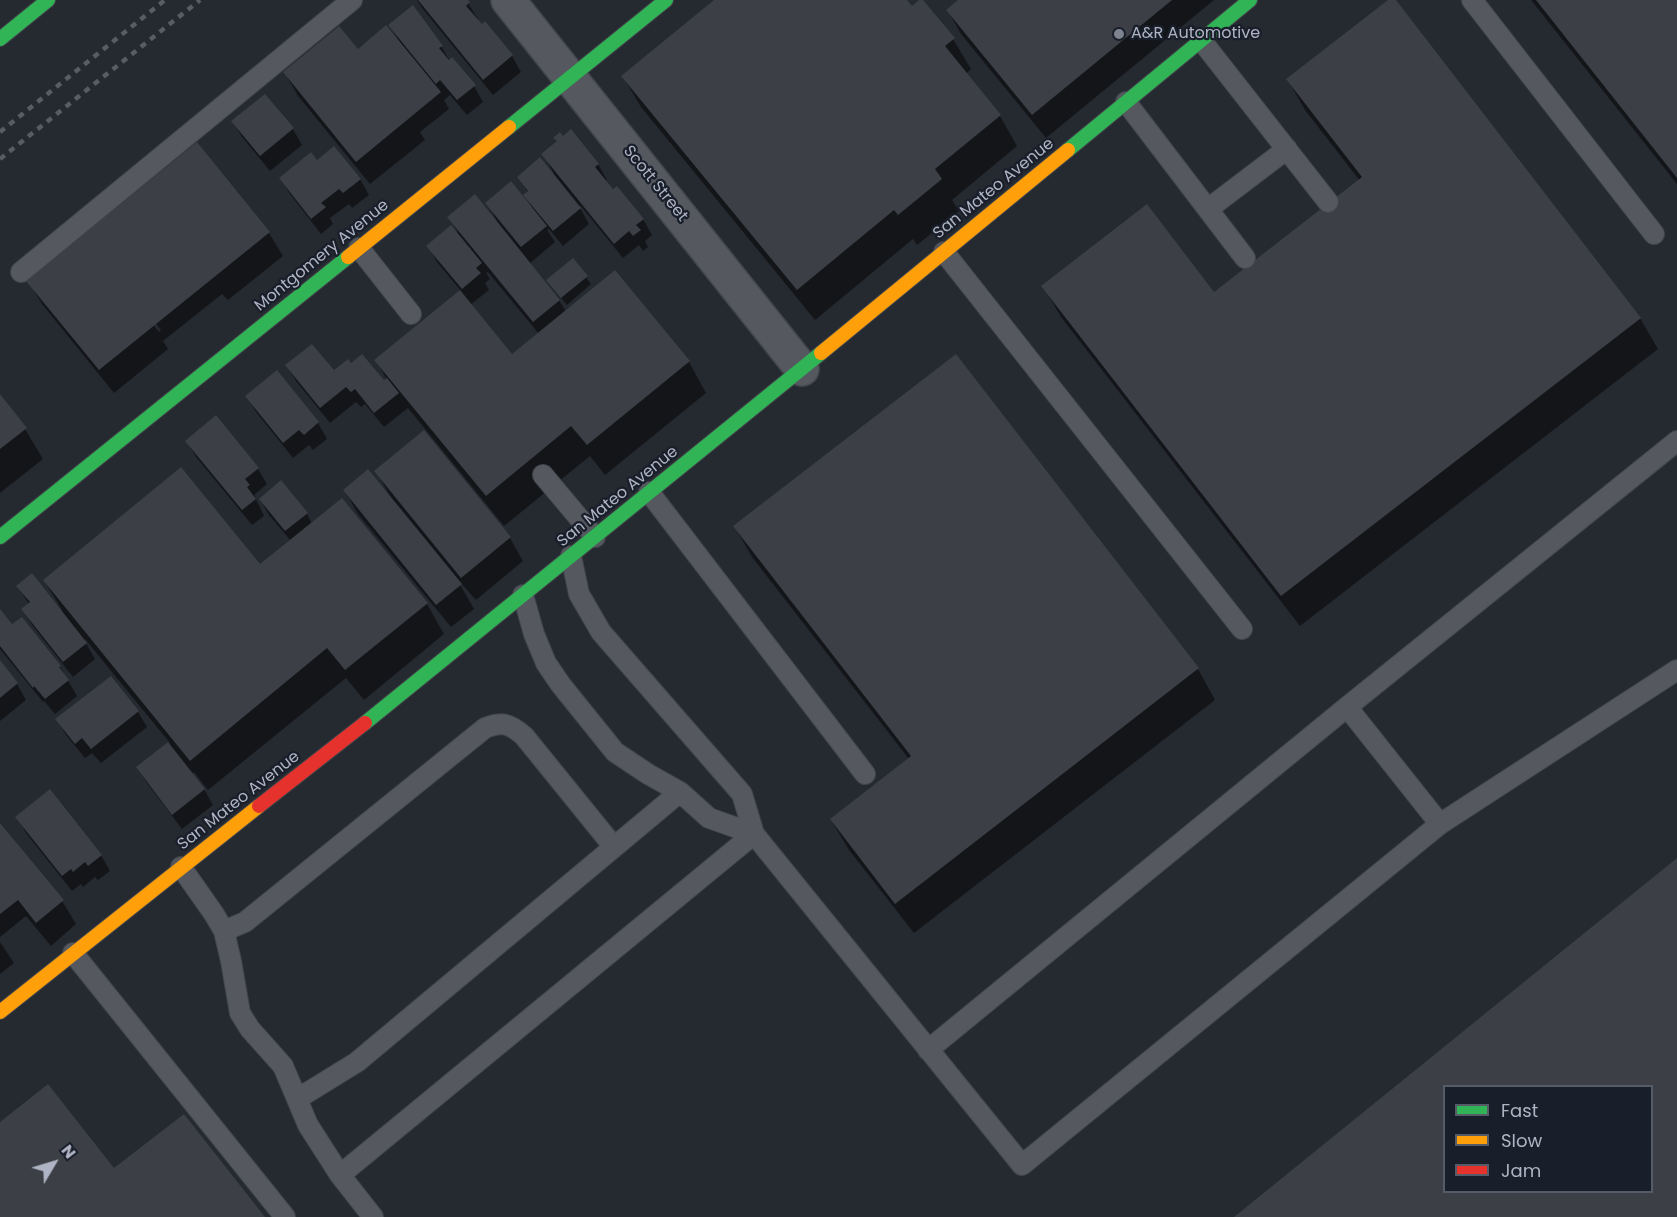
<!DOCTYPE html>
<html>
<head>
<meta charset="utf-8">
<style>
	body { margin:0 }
	#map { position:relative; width:1677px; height:1217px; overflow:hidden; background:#252930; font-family:Poppins,sans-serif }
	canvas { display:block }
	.legend { position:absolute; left:1443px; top:1085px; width:210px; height:108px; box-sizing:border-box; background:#191f2a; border:2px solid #555b67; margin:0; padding:8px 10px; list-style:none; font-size:18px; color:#aeb4c3 }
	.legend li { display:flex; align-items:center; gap:12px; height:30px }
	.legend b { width:30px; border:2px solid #555b67 }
	.north { position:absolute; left:24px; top:1133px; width:60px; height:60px; -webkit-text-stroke:4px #191f2a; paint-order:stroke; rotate:52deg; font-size:16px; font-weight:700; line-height:24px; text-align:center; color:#aeb4c3 }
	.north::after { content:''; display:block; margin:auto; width:21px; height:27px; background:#aeb4c3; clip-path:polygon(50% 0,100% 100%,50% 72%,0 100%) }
</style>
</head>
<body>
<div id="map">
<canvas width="1677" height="1217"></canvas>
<ul class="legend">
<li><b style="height:8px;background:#30b455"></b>Fast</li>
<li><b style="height:8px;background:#ff9f0a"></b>Slow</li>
<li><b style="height:8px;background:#e5322d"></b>Jam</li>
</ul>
<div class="north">N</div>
</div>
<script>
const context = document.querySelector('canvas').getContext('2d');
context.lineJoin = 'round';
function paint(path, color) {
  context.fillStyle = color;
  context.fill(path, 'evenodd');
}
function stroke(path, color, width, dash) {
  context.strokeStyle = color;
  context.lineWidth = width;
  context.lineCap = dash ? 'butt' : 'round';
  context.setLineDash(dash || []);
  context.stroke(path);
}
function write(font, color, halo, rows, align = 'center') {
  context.font = font + ' Poppins,sans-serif';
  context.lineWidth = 4.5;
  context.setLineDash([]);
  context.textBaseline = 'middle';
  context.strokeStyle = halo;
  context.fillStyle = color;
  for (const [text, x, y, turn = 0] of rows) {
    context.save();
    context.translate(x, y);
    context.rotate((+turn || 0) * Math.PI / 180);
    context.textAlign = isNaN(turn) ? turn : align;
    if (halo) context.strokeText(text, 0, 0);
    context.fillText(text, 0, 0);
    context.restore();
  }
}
paint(new Path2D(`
	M417 0H466L478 19 476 20 481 26 485 23 512 56 521 72 493 95 422 8Z
	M716 0H905L912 8 953 39 971 69 966 74 1000 116 1017 146 952 200 959 211 917 245 913 239 815 320 641 107 623 77Z
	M961 0H1214L1046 138 961 34 948 11Z
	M1391 0H1394L1640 318 1658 349 1300 626 1061 317 1043 286 1214 294 1360 181 1305 110 1288 80Z
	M1531 0H1677V184Z
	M390 26 441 46 450 61 474 86 483 102 467 115 450 95 444 100 449 109 420 132 425 140 370 184 298 96 285 73 362 57 398 39Z
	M265 96 293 129 302 145 270 171 242 137 233 122Z
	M555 138 598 164 607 180 605 181 643 219 652 235 645 241 648 247 643 251 639 245 623 258 580 205 579 206 589 224 563 246 549 229 547 230 555 242 529 264 559 300 566 312 615 272 689 362 706 393 605 475 590 456 504 526 408 408 384 427 365 404 361 407 356 402 330 423 296 381 287 366 384 382 387 380 376 360 461 291 437 262 428 246 458 232 449 217 497 221 487 203 532 207 525 195 528 193 519 177 554 174 543 154 558 142ZM488 272 539 334 512 356 470 305 489 290 485 283 490 279 486 273Z
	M197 144 269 233 283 256 228 300 222 294 163 341 168 349 114 393 42 304 28 281ZM96 247 161 330 159 332 94 249Z
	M317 162 360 179 369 195 352 208 349 204 330 218 333 224 321 234 290 194 281 179Z
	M573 260 591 284 567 305 553 288Z
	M955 356 1198 669 1215 700 914 933 849 850 831 820 909 759 752 557 735 527Z
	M277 372 318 423 327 439 313 450 309 445 293 458 256 412 247 396Z
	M0 397 25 429 43 459 0 493Z
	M216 417 258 469 267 484 254 495 264 516 252 525 196 457 187 441Z
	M376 471 510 538 523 561 476 600 460 582 459 583 474 609 451 627 358 514 345 491 390 496Z
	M260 499 307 514 312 524 427 604 444 634 364 700 346 678 208 790 194 772 192 774 204 789 213 805 182 829 147 783 138 768 170 743 85 639 84 640 95 659 73 677 32 625 23 610 29 604 18 587 60 611 62 610 44 580 260 566 291 541 269 515Z
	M0 611 12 626 22 619 60 667 77 696 55 714 44 701 43 702 0 649Z
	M0 663 17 684 26 700 0 721Z
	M138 712 147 727 101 763 92 753 85 758 66 735 57 720Z
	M17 817 101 855 110 871 98 880 95 877 83 887 81 884 72 891 26 833Z
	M0 825 62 901 76 924 51 946 26 916 0 937Z
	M1677 859V1217H1236ZM1444 1086H1652V1192H1444Z
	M0 942 14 963 0 974Z`), '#0007');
paint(new Path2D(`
	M418 0H468L470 2 466 6 482 24 485 21 513 55 483 80Z
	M714 0H907L912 6 919 0H923L955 38 945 46 1001 115 935 169 942 179 898 215 894 210 797 290 621 76Z
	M958 0H1172L1032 115 946 10Z
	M1388 0H1396L1641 318 1281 596 1041 286 1147 204 1214 292 1362 177 1286 79Z
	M1536 0H1677V178Z
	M413 5 443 46 439 48 449 60 452 57 476 85 457 100 440 80 436 84 388 25Z
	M386 25 441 92 356 162 283 72 339 26 358 49Z
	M265 94 294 128 260 156 231 121Z
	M571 129 599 164 595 167 613 189 617 186 644 219 636 225 641 230 633 236 629 231 614 244 541 154 557 141 553 138 560 132 563 136Z
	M197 142 270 232 99 370 26 281Z
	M334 146 361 179 343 193 339 189 321 203 326 207 311 219 279 178 311 152 317 160Z
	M540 157 581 208 553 231 523 195 528 191 517 177Z
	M511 181 547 226 521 247 485 203Z
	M475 194 560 300 533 322 447 217Z
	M451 225 482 263 476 268 481 273 462 289 426 246Z
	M573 258 588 276 561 298 546 280Z
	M615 270 690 361 587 445 571 426 486 496 374 360 460 290 512 354Z
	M312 344 334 370 348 359 351 363 362 354 384 380 387 378 399 393 374 413 355 389 351 392 346 387 320 408 285 365Z
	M956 354 1199 668 895 904 830 819 911 756 733 526Z
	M277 370 319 422 304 435 299 430 283 443 245 396Z
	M0 394 27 428 0 449Z
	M216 415 259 468 245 479 250 485 247 487 256 499 242 510 185 441Z
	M424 430 511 537 461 578 374 471Z
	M181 467 260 564 342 498 428 603 345 670 327 648 190 761 43 580Z
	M368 469 462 584 436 605 343 490Z
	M281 480 308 513 285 531 259 499Z
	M32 573 87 643 63 662 21 609 30 602 16 586Z
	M0 609 12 624 22 617 61 666 59 667 69 680 45 699 34 686 33 688 0 646Z
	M0 660 18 683 0 698Z
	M111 676 139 711 91 749 82 738 75 744 55 719Z
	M168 742 205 789 172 815 136 767Z
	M50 789 102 855 88 866 85 862 73 872 71 869 62 876 15 817Z
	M0 823 64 900 36 923 18 900 0 914Z
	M1677 858V1217H1234ZM1444 1086H1652V1192H1444Z
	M48 1084 114 1168 184 1114 265 1217H0V1122Z`), '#3c3f45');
const lane = new Path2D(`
	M1472 0 1654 234
	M1201 40 1328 202
	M1126 102 1245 258
	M1208 209 1287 149
	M359 248 411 314
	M944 252 1242 629
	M21 272 352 0
	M543 475 595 537
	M649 492 865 774
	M571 556 579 594 601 632 742 794 754 834 1022 1165 1440 824 1677 670
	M523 595 534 634 546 663 561 685 615 752 648 774 680 792 709 818 754 834
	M1347 707 1440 824
	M181 867 214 914 224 931 231 961 240 1013 250 1029 283 1066 308 1125 340 1175 373 1217
	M224 931 245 922 485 728C503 721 510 724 524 736L614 847
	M73 953 285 1217
	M928 1050 1347 707 1677 441
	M297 1099 357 1062 680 792
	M340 1175 754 834`);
const street = new Path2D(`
	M508 0 802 369`);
const fast = new Path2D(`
	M0 39 48 0
	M509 127 666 0
	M1068 150 1250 0
	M0 537 348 257
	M365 723 821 353`);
const slow = new Path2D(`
	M348 257 509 127
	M821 353 1068 150
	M0 1012 259 806`);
const jam = new Path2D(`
	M259 806 365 723`);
stroke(lane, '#42454b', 22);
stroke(street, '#42454b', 36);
stroke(fast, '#42454b', 16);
stroke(slow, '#42454b', 16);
stroke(jam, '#42454b', 16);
stroke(lane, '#55585f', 20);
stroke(street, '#55585f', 33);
stroke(fast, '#30b455', 14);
stroke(slow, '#ff9f0a', 14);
stroke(jam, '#e5322d', 14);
stroke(new Path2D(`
	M0 132 165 0
	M0 159 200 0`), '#595c63', 4.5, [6, 6]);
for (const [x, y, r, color] of [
	[1119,34,6,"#7e8390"]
]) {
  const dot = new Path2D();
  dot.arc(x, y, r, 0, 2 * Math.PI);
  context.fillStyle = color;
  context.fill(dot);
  stroke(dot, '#191f2a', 2);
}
write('16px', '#aeb4c3', '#191f2a', [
	["A&R Automotive",1131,34]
], 'left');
write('16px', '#aeb4c3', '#191f2a', [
	["Scott Street",655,184,51],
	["San Mateo Avenue",994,189,-39],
	["Montgomery Avenue",322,256,-39],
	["San Mateo Avenue",618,497,-39],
	["San Mateo Avenue",239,801,-38]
]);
</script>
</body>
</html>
